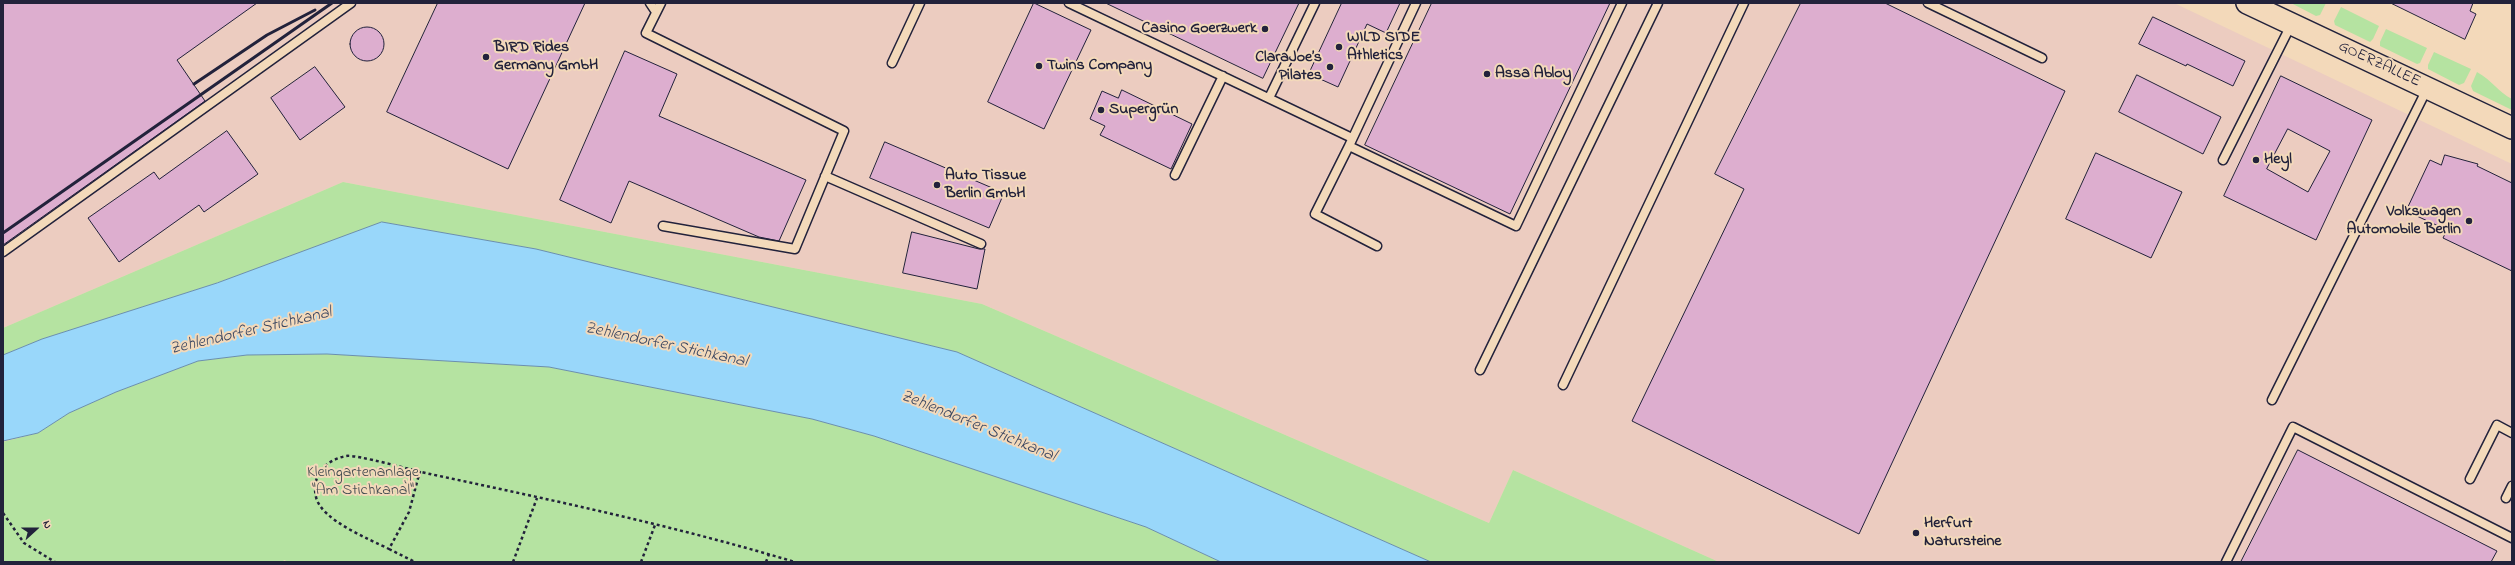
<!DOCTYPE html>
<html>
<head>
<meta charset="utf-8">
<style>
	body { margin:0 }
	#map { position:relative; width:2515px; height:565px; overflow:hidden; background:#f3d9ba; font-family:"Indie Flower",sans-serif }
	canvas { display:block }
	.frame { position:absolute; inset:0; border:4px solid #22223b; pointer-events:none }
	.north { position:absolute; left:16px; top:509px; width:40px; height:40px; -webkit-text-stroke:3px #f3d9ba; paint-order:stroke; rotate:69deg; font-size:11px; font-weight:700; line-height:16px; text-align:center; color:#22223b }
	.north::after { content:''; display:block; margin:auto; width:14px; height:18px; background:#22223b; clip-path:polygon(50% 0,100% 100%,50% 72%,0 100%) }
</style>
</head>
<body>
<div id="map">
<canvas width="2515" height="565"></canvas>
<div class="frame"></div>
<div class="north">N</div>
</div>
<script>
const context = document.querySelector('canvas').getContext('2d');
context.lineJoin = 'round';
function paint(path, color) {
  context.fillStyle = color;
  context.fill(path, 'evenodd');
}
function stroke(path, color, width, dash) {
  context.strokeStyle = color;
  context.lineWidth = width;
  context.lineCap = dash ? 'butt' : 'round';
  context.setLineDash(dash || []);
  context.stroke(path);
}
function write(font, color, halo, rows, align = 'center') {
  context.font = font + ' "Indie Flower",sans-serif';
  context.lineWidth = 4;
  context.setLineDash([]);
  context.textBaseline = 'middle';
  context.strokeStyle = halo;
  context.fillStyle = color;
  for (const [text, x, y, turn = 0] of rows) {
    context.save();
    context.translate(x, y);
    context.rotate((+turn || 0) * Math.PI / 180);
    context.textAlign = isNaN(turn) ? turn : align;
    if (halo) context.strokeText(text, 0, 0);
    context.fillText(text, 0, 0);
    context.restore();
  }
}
paint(new Path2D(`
	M3 3H2174L2512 164V562H1719L1513 470 1489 523 982 304 343 182 3 328Z`), '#ecccc0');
paint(new Path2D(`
	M2291 3H2326L2320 15 2316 16Z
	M2341 7 2379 26 2373 39 2370 42 2335 25 2334 21Z
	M2386 29 2427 48 2420 63 2417 64 2380 46V42Z
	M2434 52 2471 69 2464 83 2459 85 2428 69V65Z
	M2477 72C2493 81 2498 92 2512 99V110L2473 91 2471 86Z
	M343 182 982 304 1489 523 1513 470 1719 562H1431L957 352 536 249 382 222 217 283 42 339 3 355V328Z
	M327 354 549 367 812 419 874 436 1146 527 1221 562H289L284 560 283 562H3V442L38 433 69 413 116 392 198 361 247 355Z`), '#b5e3a1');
const water = new Path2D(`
	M382 222 536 249 957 352 1431 562H1221L1146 527 874 436 812 419 549 367 327 354 247 355 198 361 116 392 69 413 38 433 3 441V355L42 339 217 283Z`);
paint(water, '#99d7fa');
stroke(water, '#698fae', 1);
const building = new Path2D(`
	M3 3H257L177 60 205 101 3 245Z
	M438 3H585L508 169 387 112Z
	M1034 3 1091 30 1044 129 988 102Z
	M1106 3H1299L1263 78Z
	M1342 3H1400L1386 33 1367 24 1338 87 1309 74Z
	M1432 3H1610L1510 214 1365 145Z
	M1801 3H1885L2065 91 1859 534 1632 421 1744 189 1715 174Z
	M2391 3H2473L2470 11 2476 14 2465 39Z
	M2153 17 2245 61 2233 86 2187 64 2186 66 2139 44Z
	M350 44a17 17 0 1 1 34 0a17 17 0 1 1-34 0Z
	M625 51 677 74 659 116 806 180 779 241 759 237 629 181 611 223 560 200Z
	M315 67 345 107 300 140 271 98Z
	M2137 75 2221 117 2203 154 2119 112Z
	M2281 76 2372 120 2316 240 2224 196ZM2288 129 2330 151 2308 192 2267 169Z
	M1122 90 1192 124 1171 169 1100 135 1105 126 1090 119 1102 91 1118 98Z
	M227 131 258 174 204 212 199 205 119 262 88 218 154 172 159 179Z
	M885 142 1004 193 989 228 870 178Z
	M2096 153 2182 192 2151 258 2066 219Z
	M2445 155 2478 164 2477 166 2512 183V271L2443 238 2447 230 2406 211 2430 160 2441 165Z
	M912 232 979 249H985L977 289 903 273Z
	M2298 450 2497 551 2491 562H2241Z`);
paint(building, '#ddaecf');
stroke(building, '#22223b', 1);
const service = new Path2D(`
	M650 3 656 12
	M661 3 646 33 844 131 795 249 663 226
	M1069 3 1352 138
	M1416 3 1349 146 1516 226 1622 3
	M1928 3 2042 58
	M892 63 920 3
	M1269 98 1315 3
	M1349 146 1315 214 1377 246
	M2223 160 2291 25
	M1175 175 1223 76
	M825 176 981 244
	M3 252 351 3
	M1480 370 1658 3
	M1563 385 1744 3
	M2272 400 2427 89
	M2470 479 2497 425 2512 433
	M2506 498 2512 486
	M2226 562 2293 427 2512 538`);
const secondary = new Path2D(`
	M2247 3 2512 128`);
stroke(service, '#22223b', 11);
stroke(secondary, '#22223b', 24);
stroke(new Path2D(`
	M420 471 409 512 389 549C369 539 321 520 316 497 311 475 326 460 346 456 355 454 416 471 430 474 552 500 675 526 795 562
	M3 513 24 543 55 562
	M389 549 415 562
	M513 562 537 498
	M641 562 655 525
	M766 562 769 554`), '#22223b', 2.5, [3, 3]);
stroke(service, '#f3d9ba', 8);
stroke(secondary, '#f3d9ba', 21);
stroke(new Path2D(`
	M194 84 267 35 315 10
	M3 233 332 3`), '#22223b', 3);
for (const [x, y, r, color] of [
	[1265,29,4,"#22223b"],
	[1339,47,4,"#22223b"],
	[486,57,4,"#22223b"],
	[1039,66,4,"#22223b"],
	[1330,67,4,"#22223b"],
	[1487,74,4,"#22223b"],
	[1101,110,4,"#22223b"],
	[2256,160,4,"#22223b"],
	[937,185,4,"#22223b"],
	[2469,221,4,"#22223b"],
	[1916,533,4,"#22223b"]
]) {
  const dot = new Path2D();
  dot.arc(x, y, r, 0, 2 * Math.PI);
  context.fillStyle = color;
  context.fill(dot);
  stroke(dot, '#f3d9ba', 1.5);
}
write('bold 16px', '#22223b', '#f3d9ba', [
	["Casino Goerzwerk",1257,29,"right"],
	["WILD SIDE",1347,38],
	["Athletics",1347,56],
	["BIRD Rides",494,48],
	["Germany GmbH",494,66],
	["ClaraJoe’s",1322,58,"right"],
	["Pilates",1322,76,"right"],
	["Twins Company",1047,66],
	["Assa Abloy",1495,74],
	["Supergrün",1109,110],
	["Heyl",2264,160],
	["Auto Tissue",945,176],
	["Berlin GmbH",945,194],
	["Volkswagen",2461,212,"right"],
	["Automobile Berlin",2461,230,"right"],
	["Herfurt",1924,524],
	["Natursteine",1924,542]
], 'left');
write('16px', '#22223b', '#f3d9ba', [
	["GOERZALLEE",2379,65,25]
]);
write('16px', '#3f494f', '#f3d9ba', [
	["Kleingartenanlage",363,473],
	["\"Am Stichkanal\"",363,491]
]);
write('italic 17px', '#3a4661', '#f3d9ba', [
	["Zehlendorfer Stichkanal",251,332,-13],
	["Zehlendorfer Stichkanal",666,346,12],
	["Zehlendorfer Stichkanal",978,427,22]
]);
</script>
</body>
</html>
